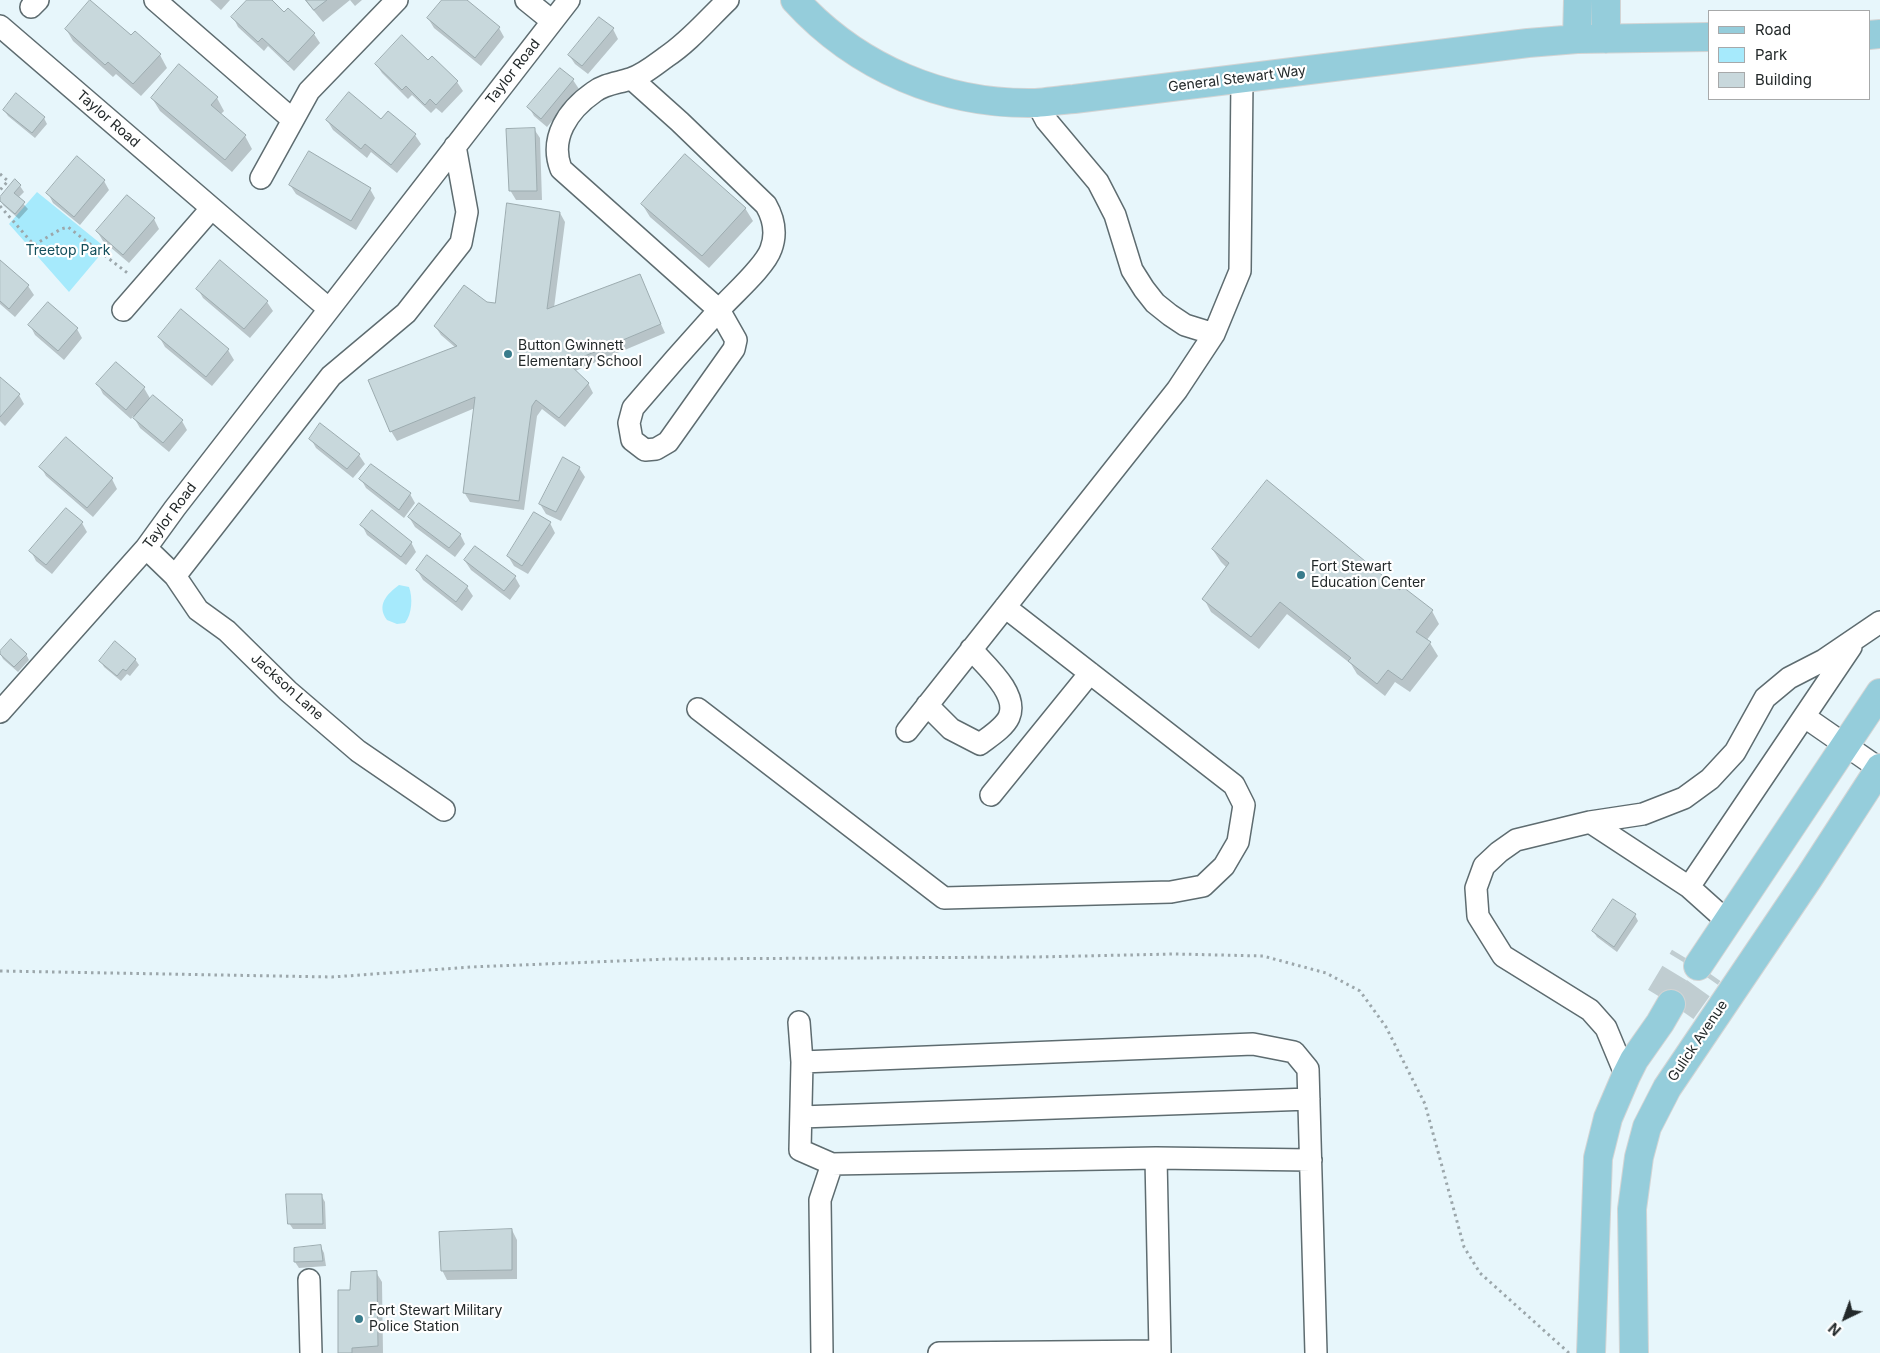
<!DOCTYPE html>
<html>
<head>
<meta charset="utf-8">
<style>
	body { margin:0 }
	#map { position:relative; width:1880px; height:1353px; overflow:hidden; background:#e7f6fb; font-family:Inter,sans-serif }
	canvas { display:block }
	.legend { position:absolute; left:1708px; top:10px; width:162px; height:90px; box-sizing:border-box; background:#fff; border:1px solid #a7a9aa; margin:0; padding:6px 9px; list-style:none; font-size:15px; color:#23292a }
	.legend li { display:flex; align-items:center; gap:10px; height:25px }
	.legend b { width:25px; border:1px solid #a7a9aa }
	.north { position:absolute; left:1820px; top:1293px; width:50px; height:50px; -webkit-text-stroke:4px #fff; paint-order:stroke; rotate:222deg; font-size:14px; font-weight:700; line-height:20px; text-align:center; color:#23292a }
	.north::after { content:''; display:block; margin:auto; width:18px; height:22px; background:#23292a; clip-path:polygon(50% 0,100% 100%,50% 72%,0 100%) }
</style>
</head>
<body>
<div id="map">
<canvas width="1880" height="1353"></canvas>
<ul class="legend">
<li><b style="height:6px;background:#95cddb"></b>Road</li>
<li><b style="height:14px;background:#a6eafc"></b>Park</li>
<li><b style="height:14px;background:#c8d8dc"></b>Building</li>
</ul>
<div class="north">N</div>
</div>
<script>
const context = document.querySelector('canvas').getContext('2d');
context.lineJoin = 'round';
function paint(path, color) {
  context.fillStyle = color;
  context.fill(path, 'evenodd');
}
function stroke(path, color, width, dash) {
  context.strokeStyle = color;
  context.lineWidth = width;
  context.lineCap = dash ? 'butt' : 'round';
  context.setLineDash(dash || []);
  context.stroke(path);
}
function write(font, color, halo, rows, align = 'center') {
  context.font = font + ' Inter,sans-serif';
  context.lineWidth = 4.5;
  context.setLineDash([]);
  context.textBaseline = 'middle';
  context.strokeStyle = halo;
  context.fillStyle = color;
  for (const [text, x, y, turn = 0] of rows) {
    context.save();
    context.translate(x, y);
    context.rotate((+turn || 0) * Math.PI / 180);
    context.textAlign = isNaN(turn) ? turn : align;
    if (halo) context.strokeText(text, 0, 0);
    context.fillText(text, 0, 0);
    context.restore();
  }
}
paint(new Path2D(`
	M37 192 106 248 69 292 9 224Z
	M399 585 409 587C413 598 412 614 405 623L397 624 387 620C376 605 387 594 399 585Z`), '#a6eafc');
paint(new Path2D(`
	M210 0H230L221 10Z
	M249 0H270L284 14 314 34 320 43 294 71 268 46 264 51 238 27 233 17Z
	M305 0H362L355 6 350 0 323 22Z
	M444 0H465L499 28 504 37 481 66 434 28 428 18Z
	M66 29 131 37 160 55 167 68 141 96 116 74 113 77 73 41Z
	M613 29 618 39 588 74 575 64 569 55Z
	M432 58 457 82 463 91 442 113 436 108 431 113 412 95 408 99 382 73 376 64 428 62Z
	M573 80 579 89 547 127 534 116 529 107Z
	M152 98H217L224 111 220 115 245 136 252 149 232 172 160 111Z
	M4 110 44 118 47 124 35 138 8 116Z
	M327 120 381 121 415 135 421 144 397 173 371 152 367 158 333 130Z
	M534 129 540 138 542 200H516L510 190Z
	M104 181 109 190 80 225 53 203 48 193Z
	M290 185 370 189 375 198 356 230 296 194Z
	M20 186 24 192 18 198 28 209 19 219 3 205 0 199Z
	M642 204 745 208 753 221 709 268 650 217Z
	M560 213 565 222 554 308 639 275 665 333 575 371 588 383 593 393 565 427 542 409 537 416 524 510 470 502 464 492 475 408 397 441 391 431 456 348 441 335 435 326 487 304H496Z
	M154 219 159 229 129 263 103 241 97 231Z
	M0 261 28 286 34 295 15 317 0 304Z
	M198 289 267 302 273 311 250 338 203 298Z
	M181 311 228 350 234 360 212 386 165 347 160 338Z
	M30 325 77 329 82 338 64 360 35 335Z
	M116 364 144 388 151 400 182 421 187 430 169 452 140 428 133 416 131 419 103 394 98 384Z
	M0 379 19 395 24 404 5 426 0 421Z
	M66 438 112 479 117 489 93 517 46 476 41 467Z
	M311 439 359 455 365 464 353 478 316 448Z
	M579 468 585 477 561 521 546 514 540 504Z
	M361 479 410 494 415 503 404 518 366 488Z
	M409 517 460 534 465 544 455 557 415 527Z
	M82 523 87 532 52 574 36 561 31 551Z
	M550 523 555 533 528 574 514 566 508 556Z
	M362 525 411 542 416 552 406 565 367 535Z
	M1213 550 1400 591 1432 611 1439 624 1426 641 1430 643 1438 656 1410 692 1395 682 1385 696 1357 674 1351 664 1287 614 1259 649 1211 612 1204 599 1227 568 1221 562Z
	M465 561 515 577 520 586 510 600 471 570Z
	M417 570 467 587 473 596 462 611 423 580Z
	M0 653 26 654 29 660 18 672 3 659Z
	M135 659 139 665 130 676 127 674 121 681 104 667 101 661Z
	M1635 915 1638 921 1617 952 1597 937 1593 931Z
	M321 1195 325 1202 326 1229H293L289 1223Z
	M512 1230 517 1240V1279L447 1280 442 1270Z
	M321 1247 324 1253 326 1266 299 1268 295 1262Z
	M376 1272 382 1282 383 1353H340L351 1291Z`), '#0003');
const building = new Path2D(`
	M90 0 131 35 135 31 161 54 133 84 108 62 105 65 65 29Z
	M247 0H272L284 12 288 8 315 33 288 62 262 38 258 42 231 17Z
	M306 0H327L314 10Z
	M442 0H467L500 27 475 58 427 18Z
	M599 17 614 28 582 66 568 55Z
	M402 35 428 60 432 56 458 81 436 105 430 99 425 105 406 86 402 90 375 64Z
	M179 64 218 97 211 105 246 135 225 160 151 98Z
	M560 68 574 79 541 119 527 107Z
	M349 92 381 119 388 111 416 134 391 165 365 144 361 149 326 120Z
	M16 93 45 117 32 133 3 110Z
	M535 128 537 191H509L506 129Z
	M309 151 371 188 351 221 289 185Z
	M685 154 746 208 702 256 641 204Z
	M77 156 105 180 74 217 46 193Z
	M15 179 21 185 14 193 25 202 15 214 0 201V197Z
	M127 195 155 218 123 255 96 231Z
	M507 203 560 212 547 309 640 274 661 324 568 363 589 383 559 418 536 400 532 406 519 501 463 493 475 397 390 432 368 380 457 346 434 326 464 285 487 302 495 303Z
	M0 260 29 285 9 309 0 301Z
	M220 260 268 301 244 329 196 289Z
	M48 302 78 328 58 351 28 325Z
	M181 309 229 349 206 377 158 337Z
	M116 362 145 387 126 410 96 384Z
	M0 377 20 394 0 417Z
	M153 395 183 420 163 443 133 418Z
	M320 423 360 454 347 469 309 439Z
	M66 437 113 478 87 508 39 467Z
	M563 457 580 467 556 512 539 504Z
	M371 464 411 493 399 510 359 479Z
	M1267 480 1400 590 1403 587 1433 610 1416 632 1431 642 1402 680 1388 670 1377 684 1348 661 1351 658 1280 602 1251 637 1202 599 1229 563 1212 549Z
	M419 503 461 534 449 548 408 517Z
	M66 508 83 522 46 565 29 551Z
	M372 510 412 542 401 557 360 525Z
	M534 512 551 522 522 566 507 556Z
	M475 546 516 576 504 591 464 560Z
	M427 555 468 586 456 602 416 570Z
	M11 639 27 654 14 667 0 654V651Z
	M115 641 136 659 126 671 123 669 117 676 99 661Z
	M1613 899 1636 914 1614 947 1592 931Z
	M286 1194H322L323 1224H288Z
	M512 1229V1270L441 1271 439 1232Z
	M321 1245 323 1261 294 1262V1248Z
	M377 1271 378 1346 352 1348V1353H338V1290H350L351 1272Z`);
paint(building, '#c8d8dc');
stroke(building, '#9cabaf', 1);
stroke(new Path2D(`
	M1660 997 1684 957
	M1682 1011 1709 973`), '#c0cdd1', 28, [28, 14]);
const minor = new Path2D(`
	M155 0 293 120
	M526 0 552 21
	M31 7 38 0
	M0 26 329 309
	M632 79 680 122 766 205C774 219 777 233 771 249 765 267 732 295 719 310 690 342 661 375 633 408L629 423 632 440 645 450 656 449 668 442 734 349 736 340 719 310 561 169C549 138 568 110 594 92 604 84 618 83 630 79 643 75 655 65 666 57 689 42 708 19 728 0
	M1037 103 1046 120 1098 182 1115 215 1132 270 1144 289 1155 303 1170 315 1185 325 1214 334
	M261 178 309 91 397 0
	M123 310 211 209
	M146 548 175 576 198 610 227 631 288 691 358 751 444 810
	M175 576 331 376 406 313 461 243 467 212 455 146
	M927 705 951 729 980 744C989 737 1004 728 1009 717 1019 694 986 666 971 649
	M698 709 944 898 1171 892 1203 886 1224 866 1238 842 1244 805 1234 785 1005 607
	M0 712 146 548 175 508 569 0
	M1805 717 1880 769
	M907 731 1177 390 1214 334 1240 271 1242 79
	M991 795 1090 673
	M1590 822 1689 887 1851 647
	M1689 887 1728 922
	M799 1022 802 1062 800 1150 832 1164
	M802 1062 1253 1044 1294 1052 1308 1069 1316 1353
	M1626 1076 1606 1028 1590 1010 1503 956 1478 916 1476 888 1484 866 1499 852 1516 840 1590 822 1643 814 1684 798 1710 779 1735 752 1765 698 1789 678 1824 660 1880 622
	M801 1117 1309 1099
	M1156 1158 1311 1160
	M309 1280 311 1353
	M822 1353 820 1200 832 1164 1156 1158 1160 1351
	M939 1353 1160 1351V1353`);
const major = new Path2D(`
	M795 0C857 68 944 105 1036 103 1048 102 1061 100 1074 99L1528 43 1577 39 1709 37
	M1606 0V39
	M1869 35 1880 34
	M1577 39 1578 0
	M1698 966 1880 693
	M1591 1353 1598 1158 1608 1118 1626 1076 1634 1060 1660 1023 1671 1004
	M1634 1353 1632 1209 1639 1157 1647 1127 1667 1088 1810 876 1880 768`);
stroke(minor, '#5e6c70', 24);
stroke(major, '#d3d4d4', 30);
stroke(new Path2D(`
	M0 174 8 181 0 190
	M0 206 34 245 61 229 68 227 130 275
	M0 971 332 977 471 967 668 959 1035 957 1175 954 1263 956 1326 973 1360 991 1386 1027 1425 1104 1464 1247 1480 1273 1569 1353`), '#9ca7ab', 3, [2.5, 4]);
stroke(minor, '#fff', 21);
stroke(major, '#95cddb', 28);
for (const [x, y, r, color] of [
	[508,354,5,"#397c8c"],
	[1301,575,5,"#397c8c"],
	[359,1319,5,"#397c8c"]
]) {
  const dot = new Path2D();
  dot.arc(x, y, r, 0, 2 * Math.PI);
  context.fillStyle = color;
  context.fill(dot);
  stroke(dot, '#fff', 2);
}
write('14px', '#23292a', '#fff', [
	["Taylor Road",513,72,-52],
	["General Stewart Way",1237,79,-7],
	["Taylor Road",108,119,41],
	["Taylor Road",170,516,-53],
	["Jackson Lane",287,687,42],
	["Gulick Avenue",1698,1041,-56]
]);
write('14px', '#134f5c', '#fff', [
	["Treetop Park",68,251]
]);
write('14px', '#23292a', '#fff', [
	["Button Gwinnett",518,346],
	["Elementary School",518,362],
	["Fort Stewart",1311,567],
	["Education Center",1311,583],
	["Fort Stewart Military",369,1311],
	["Police Station",369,1327]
], 'left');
</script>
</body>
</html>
